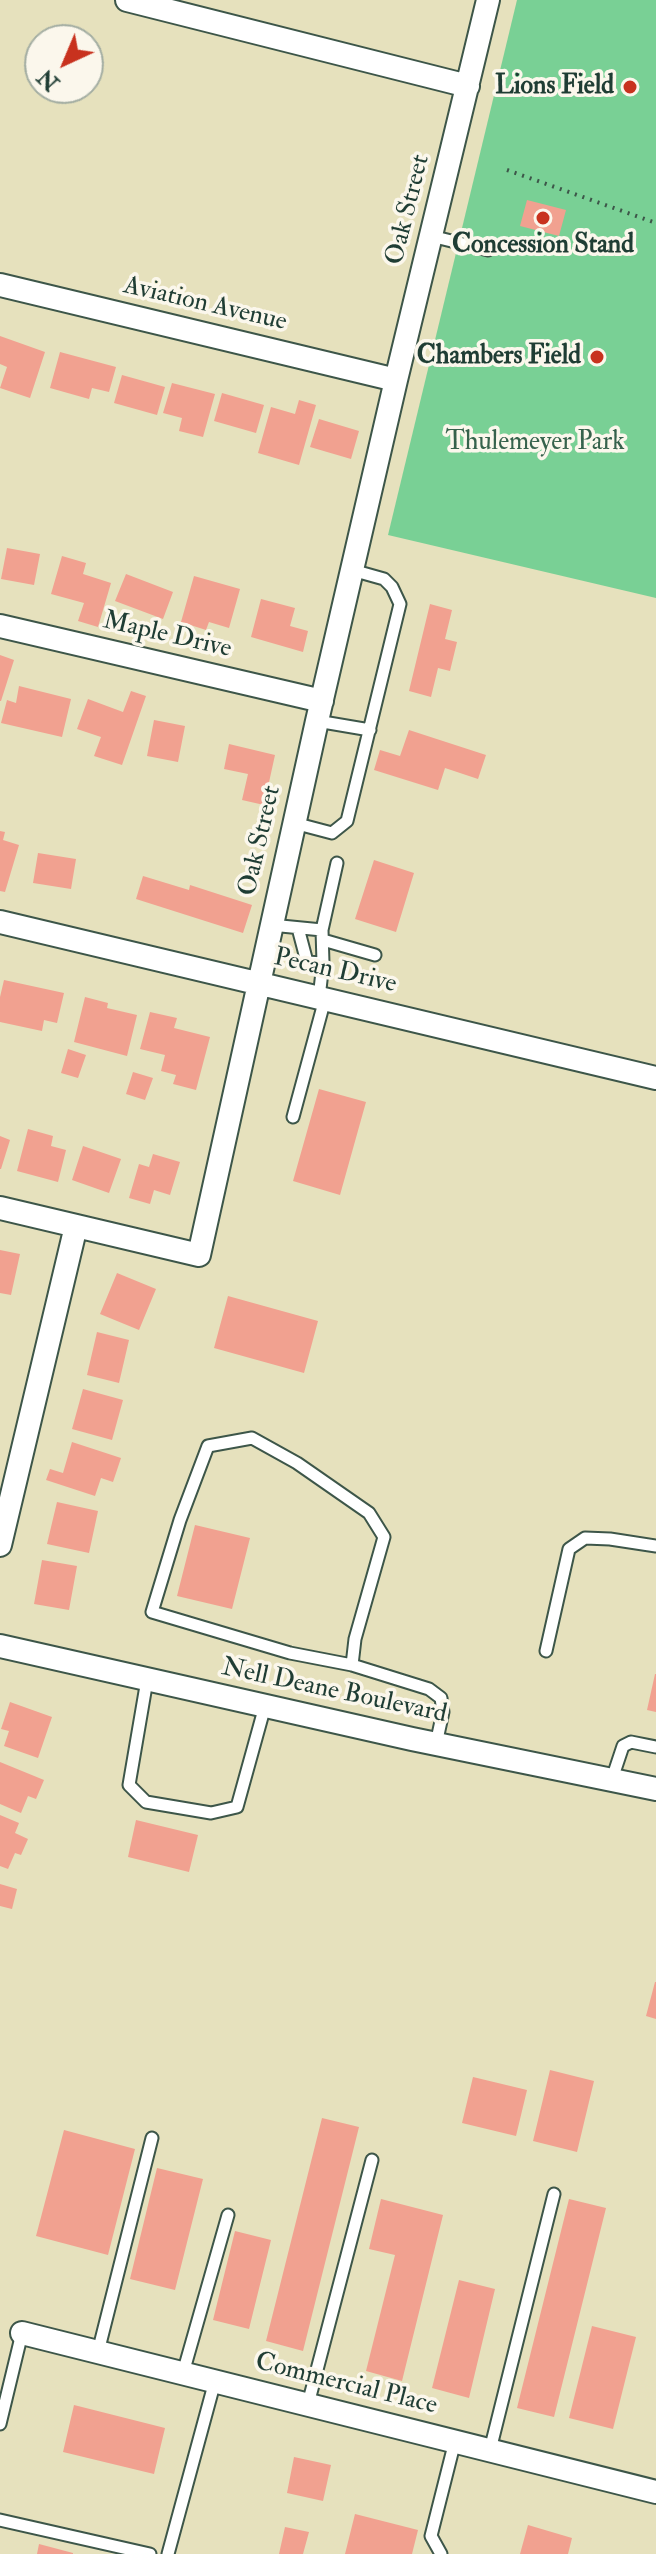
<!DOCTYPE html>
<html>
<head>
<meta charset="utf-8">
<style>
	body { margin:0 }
	#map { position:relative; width:656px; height:2554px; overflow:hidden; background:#e6e1bd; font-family:"IM FELL Double Pica",serif }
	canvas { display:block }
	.north { position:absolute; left:24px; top:24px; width:80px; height:80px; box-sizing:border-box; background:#fbf7ec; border:2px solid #a3ada2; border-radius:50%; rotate:224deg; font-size:22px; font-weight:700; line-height:32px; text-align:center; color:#1f3d34 }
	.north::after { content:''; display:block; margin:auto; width:28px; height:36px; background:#c8321e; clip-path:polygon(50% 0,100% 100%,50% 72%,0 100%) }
</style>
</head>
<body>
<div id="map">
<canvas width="656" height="2554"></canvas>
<div class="north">N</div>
</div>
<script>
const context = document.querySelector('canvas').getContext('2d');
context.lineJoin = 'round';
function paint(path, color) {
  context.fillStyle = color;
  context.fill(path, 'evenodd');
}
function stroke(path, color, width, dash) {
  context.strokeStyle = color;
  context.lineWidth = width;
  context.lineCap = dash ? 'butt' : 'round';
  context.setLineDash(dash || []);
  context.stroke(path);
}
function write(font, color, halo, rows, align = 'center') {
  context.font = font + ' "IM FELL Double Pica",serif';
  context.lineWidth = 7;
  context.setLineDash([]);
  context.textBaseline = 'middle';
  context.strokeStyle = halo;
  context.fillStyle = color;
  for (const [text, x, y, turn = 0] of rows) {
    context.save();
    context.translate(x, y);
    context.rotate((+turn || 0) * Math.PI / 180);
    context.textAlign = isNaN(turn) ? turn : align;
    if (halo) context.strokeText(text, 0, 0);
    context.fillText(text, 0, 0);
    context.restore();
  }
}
paint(new Path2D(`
	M517 0H656V598L388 535Z`), '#79d095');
paint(new Path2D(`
	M527 200 566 210 559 236 520 226Z
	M0 336 45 352 30 398 0 388 7 367 0 364Z
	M60 352 116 367 109 392 92 388 89 399 50 388Z
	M122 375 165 387 157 415 114 403Z
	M172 383 215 394 203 437 179 431 182 418 163 413Z
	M222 393 264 405 256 433 214 421Z
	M299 400 316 405 299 465 258 453 271 407 295 414Z
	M319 419 359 431 351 459 310 447Z
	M7 548 40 554 34 585 1 579Z
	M62 556 86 563 83 574 111 583 98 627 78 621 84 603 51 594Z
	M126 574 173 592 163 619 115 601Z
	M194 576 240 589 229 628 209 622 206 630 181 622Z
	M261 599 295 608 290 626 308 631 303 652 251 637Z
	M430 604 452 610 445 639 457 642 450 671 438 668 431 697 409 691Z
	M0 655 14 660 1 701H0Z
	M19 686 71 699 62 737 1 723 7 700 16 703Z
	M131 691 146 696 122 765 94 756 101 737 77 729 88 699 123 712Z
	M154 720 185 726 178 762 147 756Z
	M409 730 486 755 478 779 445 768 438 790 374 770 380 750 400 756Z
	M229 744 275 755 264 805 242 800 248 774 224 769Z
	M0 831 5 832 3 840 19 845 5 892 0 891Z
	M38 853 76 859 71 889 33 883Z
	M374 860 414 873 396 932 355 919Z
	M143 876 189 890 190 885 252 905 243 933 136 899Z
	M4 980 64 993 57 1023 44 1020 42 1031 0 1022V997Z
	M85 997 108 1003 107 1008 137 1015 127 1056 74 1042Z
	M150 1012 177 1018 174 1028 210 1037 196 1090 173 1084 176 1075 161 1071 165 1055 140 1049Z
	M68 1049 86 1055 78 1078 61 1073Z
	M133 1072 153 1078 145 1100 126 1094Z
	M319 1089 366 1102 340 1195 293 1181Z
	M28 1129 53 1136 51 1146 66 1150 58 1182 17 1171Z
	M0 1136 10 1140 1 1169H0Z
	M83 1146 121 1159 109 1193 72 1180Z
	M153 1154 180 1162 170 1195 154 1190 150 1204 129 1198 139 1164 149 1167Z
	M0 1250 20 1254 11 1295 0 1293Z
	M117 1273 156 1289 139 1330 100 1314Z
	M228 1296 318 1321 304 1373 214 1348Z
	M97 1332 129 1340 119 1383 87 1375Z
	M83 1389 123 1400 112 1440 72 1429Z
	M72 1442 121 1458 113 1482 101 1478 95 1496 46 1480 50 1469 63 1473Z
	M57 1502 98 1511 89 1553 47 1544Z
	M195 1525 250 1538 232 1609 177 1596Z
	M42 1560 77 1566 69 1610 34 1604Z
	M655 1674H656V1712L647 1710Z
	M10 1702 52 1717 38 1758 4 1746 9 1731 1 1729Z
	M0 1762 44 1780 36 1799 28 1796 21 1813 0 1804Z
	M0 1815 19 1823 15 1833 28 1839 21 1855 15 1853 8 1869 0 1866Z
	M136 1820 198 1835 189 1872 128 1857Z
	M0 1884 17 1889 12 1909 0 1906Z
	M655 1982H656V2019L646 2016Z
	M550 2070 594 2081 577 2152 533 2141Z
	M473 2077 527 2090 516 2136 462 2123Z
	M322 2118 359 2127 303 2351 266 2341Z
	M64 2130 135 2149 108 2255 36 2236Z
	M157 2168 203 2179 175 2290 130 2279Z
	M381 2199 443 2215 402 2381 366 2371 395 2255 369 2249Z
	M569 2199 606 2208 554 2417 517 2408Z
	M235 2231 271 2240 249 2329 213 2320Z
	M459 2280 495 2289 469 2398 432 2388Z
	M592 2326 636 2337 613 2429 569 2418Z
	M74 2405 165 2428 154 2474 63 2452Z
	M294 2457 331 2465 323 2501 287 2493Z
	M355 2514 418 2530 412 2554H345Z
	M528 2525 572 2538 568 2554H520Z
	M285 2527 309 2532 303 2554H279Z
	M39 2544 73 2553V2554H37Z`), '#f1a190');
const lane = new Path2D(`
	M431 236 488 250
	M317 721 370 730
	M294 823 332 833 347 821 400 604 392 587 384 579 352 570
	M271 925 322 930
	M298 928 307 962 323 963
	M323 940 375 955
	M319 998 323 963 322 930 337 863
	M293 1117 325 999
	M546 1651 569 1549 585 1538 610 1539 656 1546
	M352 1665 355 1639 384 1537 369 1513 297 1463 252 1438 208 1446 180 1520 152 1612 290 1653 352 1665 429 1689 441 1698 443 1712 436 1744
	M147 1680 129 1785 146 1802 211 1813 237 1807 265 1706
	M612 1779 623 1746 631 1742 656 1747
	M98 2352 152 2138
	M183 2373 228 2215
	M308 2404 372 2160
	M0 2424 22 2333
	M490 2450 554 2194
	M0 2520 150 2554
	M168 2554 215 2381
	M441 2554 431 2536 455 2441`);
const street = new Path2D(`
	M127 0 468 86
	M0 285 396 380
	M0 626 322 701
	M0 922 656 1078
	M0 1208 199 1255 317 721 396 380 488 0
	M0 1545 76 1226
	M0 1646 412 1739 656 1789
	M22 2333 656 2492`);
stroke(lane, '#3d5649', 15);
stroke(street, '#3d5649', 26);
stroke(new Path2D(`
	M507 170 656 223`), '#3d5649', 4, [2, 6]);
stroke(lane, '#fff', 11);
stroke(street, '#fff', 22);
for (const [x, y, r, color] of [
	[630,87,8,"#c8321e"],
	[543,218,8,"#c8321e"],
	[597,357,8,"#c8321e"]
]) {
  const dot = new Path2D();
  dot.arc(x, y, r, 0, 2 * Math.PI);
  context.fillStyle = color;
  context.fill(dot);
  stroke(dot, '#fbf7ec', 3);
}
write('bold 26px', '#1f3d34', '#fbf7ec', [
	["Lions Field",614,87],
	["Concession Stand",543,246,"center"],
	["Chambers Field",581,357]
], 'right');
write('26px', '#1f3d34', '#fbf7ec', [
	["Oak Street",409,210,-76],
	["Aviation Avenue",205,305,13],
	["Maple Drive",167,636,13],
	["Oak Street",261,841,-77],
	["Pecan Drive",335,972,13],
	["Nell Deane Boulevard",334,1692,12],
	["Commercial Place",346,2385,14]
]);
write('26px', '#36624c', '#fbf7ec', [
	["Thulemeyer Park",535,443]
]);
</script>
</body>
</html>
